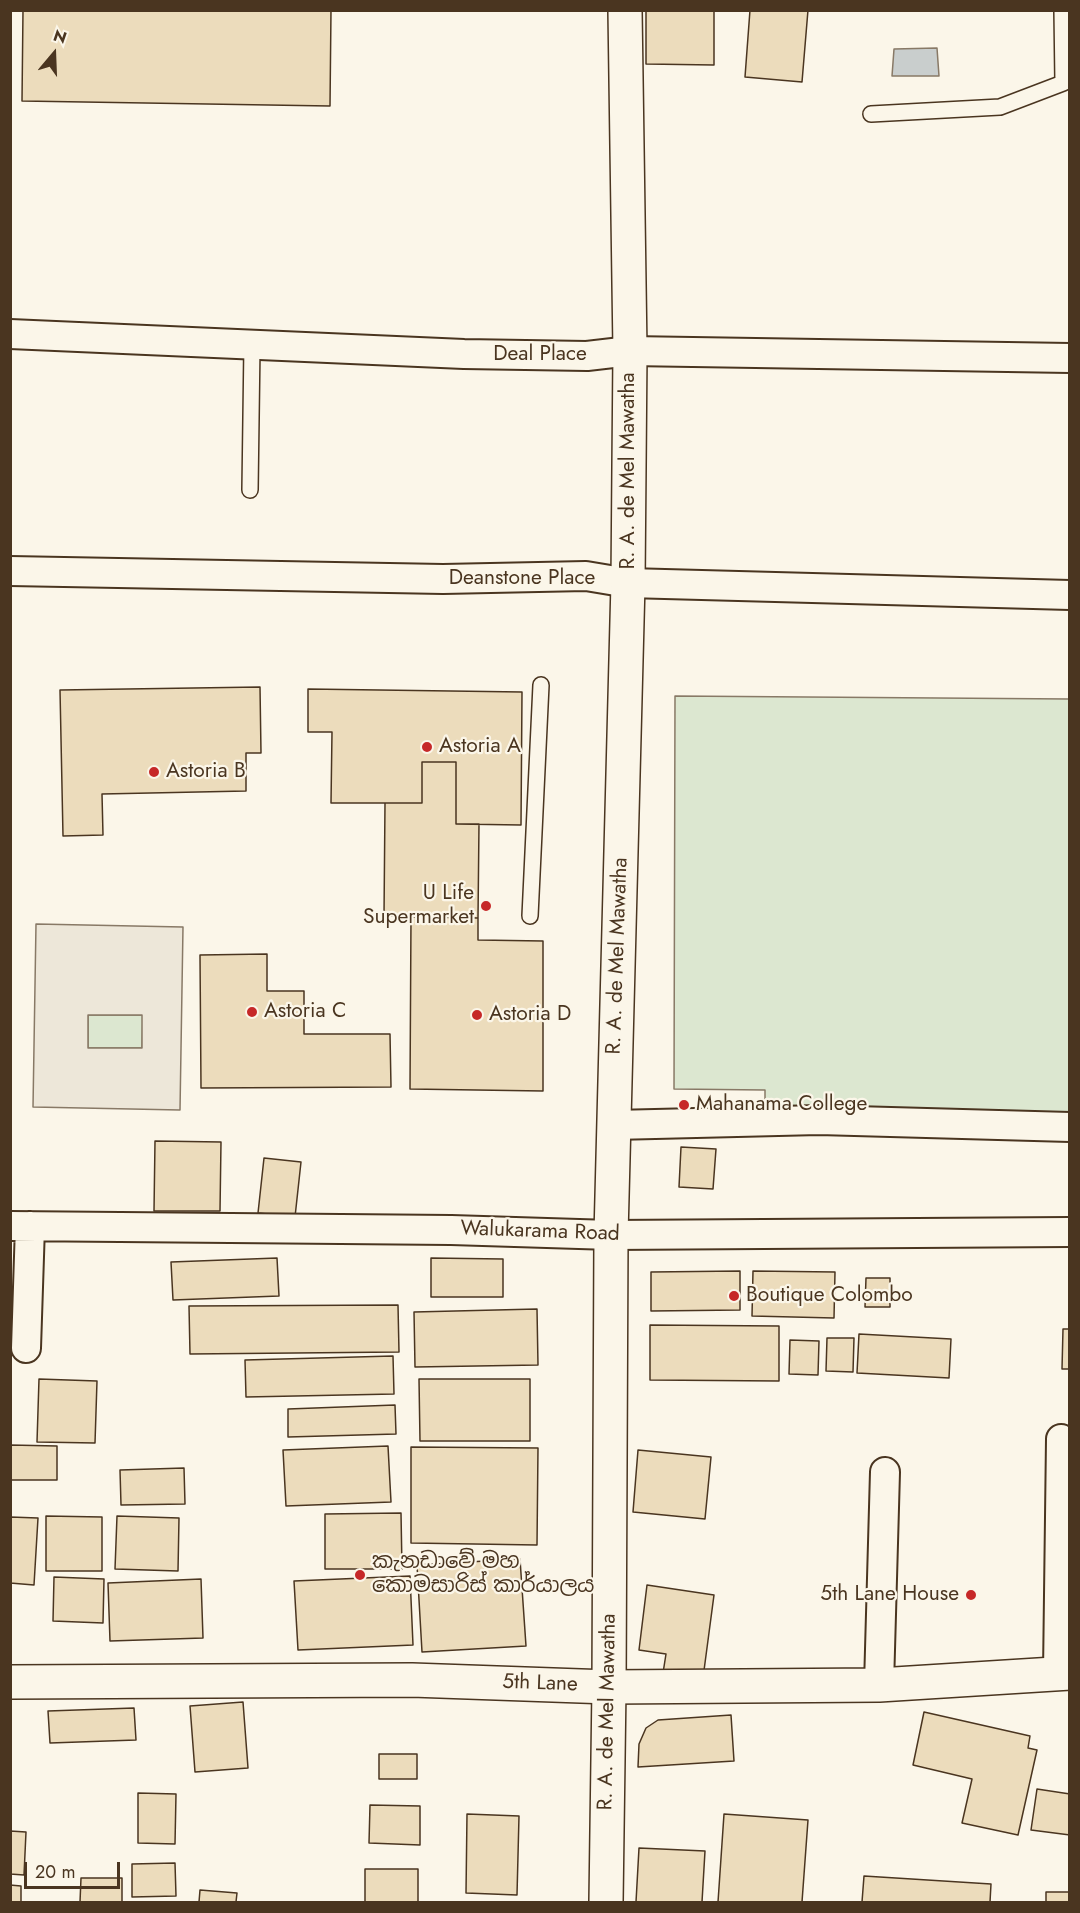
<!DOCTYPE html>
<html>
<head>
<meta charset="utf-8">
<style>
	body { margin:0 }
	#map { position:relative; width:1080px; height:1913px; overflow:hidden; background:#fbf6e9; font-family:Jost,sans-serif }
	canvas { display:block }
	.frame { position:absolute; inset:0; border:12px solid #4a3520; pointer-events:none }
	.north { position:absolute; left:24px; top:24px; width:60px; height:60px; -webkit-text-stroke:4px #fbf6e9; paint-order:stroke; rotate:19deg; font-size:16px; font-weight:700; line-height:24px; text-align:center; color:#4a3520 }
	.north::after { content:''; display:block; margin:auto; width:21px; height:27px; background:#4a3520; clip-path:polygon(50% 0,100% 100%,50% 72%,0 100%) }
	.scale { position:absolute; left:24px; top:1862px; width:96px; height:27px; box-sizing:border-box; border:3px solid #4a3520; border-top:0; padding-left:8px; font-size:18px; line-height:21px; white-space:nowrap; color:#4a3520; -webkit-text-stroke:4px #fbf6e9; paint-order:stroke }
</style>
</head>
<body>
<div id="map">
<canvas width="1080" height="1913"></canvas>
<div class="frame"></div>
<div class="north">N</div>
<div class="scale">20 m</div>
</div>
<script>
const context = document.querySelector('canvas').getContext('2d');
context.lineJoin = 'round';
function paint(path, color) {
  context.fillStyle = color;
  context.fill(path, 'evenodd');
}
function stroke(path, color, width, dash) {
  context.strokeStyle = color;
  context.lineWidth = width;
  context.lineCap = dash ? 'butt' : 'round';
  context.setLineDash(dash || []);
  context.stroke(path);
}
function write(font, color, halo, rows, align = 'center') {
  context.font = font + ' Jost,"Noto Sans Sinhala",sans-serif';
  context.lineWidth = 4.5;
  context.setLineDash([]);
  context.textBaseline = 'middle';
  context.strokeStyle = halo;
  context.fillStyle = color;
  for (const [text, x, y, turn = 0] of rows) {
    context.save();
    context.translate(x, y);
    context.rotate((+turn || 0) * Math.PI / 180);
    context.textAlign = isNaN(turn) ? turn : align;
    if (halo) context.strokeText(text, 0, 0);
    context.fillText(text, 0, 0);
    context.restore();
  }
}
const green = new Path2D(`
	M675 696 1069 699V1131L765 1129V1090L674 1089Z
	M88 1015H143L142 1048H88Z`);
paint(green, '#dce7d0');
stroke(green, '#887966', 1.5);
const parking = new Path2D(`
	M36 924 183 927 180 1110 33 1107ZM88 1015H142V1048H88Z`);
paint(parking, '#ede7d9');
stroke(parking, '#887966', 1.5);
const water = new Path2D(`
	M937 48 939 76H892L894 49Z`);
paint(water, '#c9cecd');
stroke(water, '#887966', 1.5);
const building = new Path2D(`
	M23 10H331L330 106 22 101Z
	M646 10H714V65L646 64Z
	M750 10H808L802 82 745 77Z
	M260 687 261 753H246V791L102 794 103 835 63 836 60 690Z
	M308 689 522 692 521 825 456 824V762H422V803H331L332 732H308Z
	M422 762H456V824H479L478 918 384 916 385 803H422Z
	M411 917 478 918V940L543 941V1091L410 1089Z
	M267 954V991H304V1034H390L391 1087 201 1088 200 955Z
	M155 1141 221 1142 220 1211H154Z
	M681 1147 716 1149 713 1189 679 1187Z
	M264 1158 301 1162 295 1217 258 1213Z
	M277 1258 279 1296 173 1300 171 1262Z
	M431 1258 503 1259V1297H431Z
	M740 1271V1310L651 1311V1272Z
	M753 1271 835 1272 834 1318 752 1316Z
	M866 1278H890V1307H865Z
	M398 1305 399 1352 190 1354 189 1306Z
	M537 1309 538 1365 415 1367 414 1312Z
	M650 1325 779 1326V1381L650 1380Z
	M1063 1329H1070V1369H1062Z
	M859 1334 951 1339 949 1378 857 1373Z
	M827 1338H854L853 1372 826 1371Z
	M790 1340 819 1341 818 1375 789 1374Z
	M393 1356 394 1394 246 1397 245 1360Z
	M39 1379 97 1381 95 1443 37 1442Z
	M419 1379H530V1441H420Z
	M395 1405 396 1434 288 1437V1409Z
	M10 1445 57 1446V1480H10Z
	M388 1446 391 1502 286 1506 283 1450Z
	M411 1447 538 1448 537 1545 411 1543Z
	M638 1450 711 1457 705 1519 633 1512Z
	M184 1468 185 1504 121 1505 120 1470Z
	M401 1513 402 1569H325V1514Z
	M46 1516 102 1517V1571H46Z
	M117 1516 179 1518 178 1571 115 1569Z
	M10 1517 38 1518 34 1585 10 1583Z
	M520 1559 526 1646 422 1652 417 1565Z
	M410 1576 413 1645 298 1650 294 1581Z
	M54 1577 104 1579 103 1623 53 1621Z
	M201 1579 203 1638 110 1641 108 1583Z
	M647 1585 714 1595 703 1678 663 1673 666 1654 639 1650Z
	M243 1702 248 1768 195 1772 190 1706Z
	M134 1708 136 1740 50 1743 48 1711Z
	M924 1712 1030 1736 1028 1748 1037 1750 1018 1835 962 1823 972 1779 913 1765Z
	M731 1715 734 1761 638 1767 639 1744 646 1728 658 1720Z
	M379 1754H417V1779H379Z
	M1037 1789 1070 1794V1835L1031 1830Z
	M138 1793 176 1794 175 1844 138 1843Z
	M370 1805 420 1806V1845L369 1843Z
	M467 1814 519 1816 517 1895 466 1893Z
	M724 1814 808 1820 802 1902H718Z
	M10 1831 26 1832 24 1875 10 1874Z
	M639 1848 705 1851 702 1902H636Z
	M175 1863 176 1896 132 1897V1864Z
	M365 1869H418V1902H365Z
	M864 1876 991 1884 990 1902H862Z
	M81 1878H122V1902H80Z
	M10 1885 21 1886V1902H10Z
	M200 1890 237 1893 236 1902H199Z
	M1046 1892H1070V1902H1046Z`);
paint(building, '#ecdcbc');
stroke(building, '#4a3520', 1.5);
const lane = new Path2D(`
	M871 114 1000 107 1063 83 1062 10
	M250 490 252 345
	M530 916 541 685`);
const street = new Path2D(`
	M10 334 464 354 587 356 630 351 1070 358
	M10 571 443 579 586 576 628 583 1070 595
	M614 1125 819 1120 1070 1127
	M10 1226 451 1230 611 1235 1070 1232
	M26 1348 30 1226
	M1058 1673 1061 1439
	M879 1685 885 1472`);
const secondary = new Path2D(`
	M10 1682 412 1680 609 1687 879 1685 1070 1673`);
const highway = new Path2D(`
	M606 1902 609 1687 611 1235 628 583 630 351 625 10`);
stroke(lane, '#4a3520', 18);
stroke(street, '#4a3520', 32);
stroke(secondary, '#4a3520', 36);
stroke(highway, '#4a3520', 36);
stroke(lane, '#fbf6e9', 15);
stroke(street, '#fbf6e9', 28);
stroke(secondary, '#fbf6e9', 33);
stroke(highway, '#fbf6e9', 33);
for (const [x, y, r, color] of [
	[427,747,6,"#c62828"],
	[154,772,6,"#c62828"],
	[486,906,6,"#c62828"],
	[252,1012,6,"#c62828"],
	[477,1015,6,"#c62828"],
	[684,1105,6,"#c62828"],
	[734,1296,6,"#c62828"],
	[360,1575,6,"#c62828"],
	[971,1595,6,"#c62828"]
]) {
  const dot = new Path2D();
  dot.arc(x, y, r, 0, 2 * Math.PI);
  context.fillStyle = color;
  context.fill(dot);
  stroke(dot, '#fbf6e9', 2);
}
write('21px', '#4a3520', '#fbf6e9', [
	["Deal Place",540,355],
	["R. A. de Mel Mawatha",629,471,-90],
	["Deanstone Place",522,579],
	["R. A. de Mel Mawatha",618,956,-88],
	["Walukarama Road",540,1232,2],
	["5th Lane",540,1684,2],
	["R. A. de Mel Mawatha",608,1712,-89]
]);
write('21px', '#4a3520', '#fbf6e9', [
	["Astoria A",439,747],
	["Astoria B",166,772],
	["U Life",474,894,"right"],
	["Supermarket",474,918,"right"],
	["Astoria C",264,1012],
	["Astoria D",489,1015],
	["Mahanama College",696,1105],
	["Boutique Colombo",746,1296],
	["කැනඩාවේ මහ",372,1563],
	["කොමසාරිස් කාර්යාලය",372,1587],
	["5th Lane House",959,1595,"right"]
], 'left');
</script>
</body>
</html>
